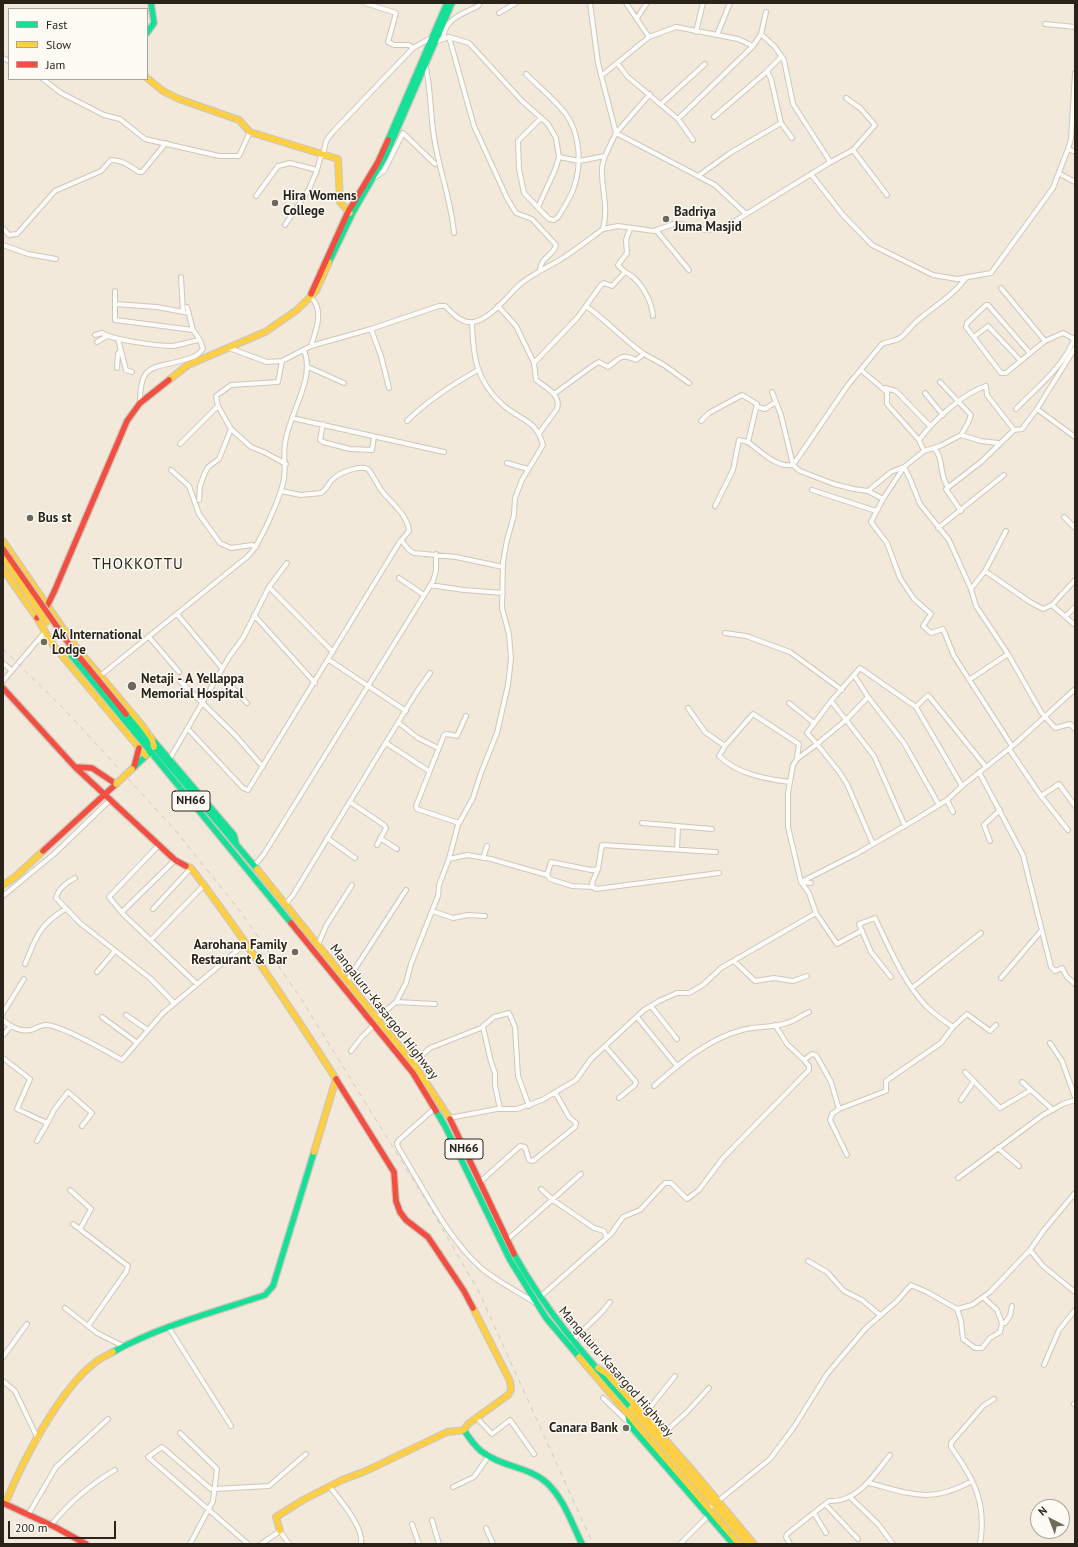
<!DOCTYPE html>
<html>
<head>
<meta charset="utf-8">
<style>
	body { margin:0 }
	#map { position:relative; width:1078px; height:1547px; overflow:hidden; background:#f2e9da; font-family:"PT Sans",sans-serif }
	canvas { display:block }
	.frame { position:absolute; inset:0; border:4px solid #292319; pointer-events:none }
	.legend { position:absolute; left:8px; top:8px; width:140px; height:72px; box-sizing:border-box; background:#fefbf5; border:1px solid #a9a59d; margin:0; padding:5px 7px; list-style:none; font-size:12px; color:#292319 }
	.legend li { display:flex; align-items:center; gap:8px; height:20px }
	.legend b { width:20px; border:1px solid #a9a59d }
	.north { position:absolute; left:1030px; top:1499px; width:40px; height:40px; box-sizing:border-box; background:#fefbf5; border:1px solid #a9a59d; border-radius:50%; rotate:318deg; font-size:11px; font-weight:700; line-height:16px; text-align:center; color:#292319 }
	.north::after { content:''; display:block; margin:auto; width:14px; height:18px; background:#6f685d; clip-path:polygon(50% 0,100% 100%,50% 72%,0 100%) }
	.scale { position:absolute; left:8px; top:1521px; width:108px; height:18px; box-sizing:border-box; border:2px solid #292319; border-top:0; padding-left:5px; font-size:12px; line-height:14px; white-space:nowrap; color:#292319; -webkit-text-stroke:3px #fefbf5; paint-order:stroke }
</style>
</head>
<body>
<div id="map">
<canvas width="1078" height="1547"></canvas>
<div class="frame"></div>
<ul class="legend">
<li><b style="height:5px;background:#16e098"></b>Fast</li>
<li><b style="height:5px;background:#ffcf43"></b>Slow</li>
<li><b style="height:5px;background:#f24e42"></b>Jam</li>
</ul>
<div class="north">N</div>
<div class="scale">200 m</div>
</div>
<script>
const context = document.querySelector('canvas').getContext('2d');
context.lineJoin = 'round';
function stroke(path, color, width, dash) {
  context.strokeStyle = color;
  context.lineWidth = width;
  context.lineCap = dash ? 'butt' : 'round';
  context.setLineDash(dash || []);
  context.stroke(path);
}
function write(font, color, halo, rows, align = 'center') {
  context.font = font + ' "PT Sans",sans-serif';
  context.lineWidth = 3;
  context.setLineDash([]);
  context.textBaseline = 'middle';
  context.strokeStyle = halo;
  context.fillStyle = color;
  for (const [text, x, y, turn = 0] of rows) {
    context.save();
    context.translate(x, y);
    context.rotate((+turn || 0) * Math.PI / 180);
    context.textAlign = isNaN(turn) ? turn : align;
    if (halo) context.strokeText(text, 0, 0);
    context.fillText(text, 0, 0);
    context.restore();
  }
}
const street = new Path2D(`
	M365 3 396 13 388 42 394 45H409L413 48
	M626 3 649 37
	M499 13 516 3
	M637 18 647 3
	M1045 24 1075 27
	M696 32 703 3
	M717 35 730 3
	M449 37 474 126 507 198 516 213 532 219 556 245C554 255 540 258 540 270
	M443 39C445 18 461 15 478 6L480 3
	M434 42 449 37 469 43 522 101 548 124 556 138 559 157 579 161 605 156
	M3 58 9 61
	M425 63C431 87 430 112 434 137 439 170 451 200 454 233
	M617 63 628 77 678 119 693 140
	M767 71 771 79 781 123 792 138
	M526 74C539 87 554 99 565 113 581 134 582 167 573 190 569 200 563 209 558 217L554 220 549 219 524 193 519 169 518 141 540 119
	M601 76 649 37 676 27 738 39 753 46
	M43 79 61 93 104 115 120 119 145 139 219 156H239L250 132
	M650 94 616 133 698 176 730 153 781 123
	M846 98 860 108 875 125 853 150 887 195
	M661 104 705 64
	M714 117 764 74 781 57
	M678 119 753 46 761 34 766 12
	M1068 149 1071 139 1075 73
	M323 156 326 141 331 134 413 48 431 38
	M829 163 853 150
	M811 174 843 215 872 245 933 275 957 279 991 273 1053 188 1068 149 1075 152
	M1060 174 1075 182
	M698 176 715 185 746 214
	M374 178 384 171 403 133 435 164
	M256 196 278 166 290 163 317 170 321 155
	M538 207 555 170 559 157
	M285 225 309 189 317 170
	M3 228 9 235 17 234 55 191 101 171 111 160C123 160 129 166 139 172H142L166 143
	M603 229 618 226 654 231 676 223 705 230 717 229 735 221 829 163V160L793 104 784 60 775 47 761 34
	M630 229 626 240 627 253 618 265C622 271 628 273 633 277 643 286 652 302 653 316
	M656 230 689 270
	M3 245 28 254 56 259
	M181 277 183 312
	M1001 288 1045 341 1063 333 1074 339
	M310 296C325 310 316 330 311 346
	M115 304V291
	M498 306 516 326 534 363 536 380C545 387 562 395 557 409L540 432
	M586 306C607 321 623 339 644 354
	M187 307 193 330 200 340
	M189 313 157 307 115 304V320L193 330
	M371 329 381 356 389 388
	M95 335 102 333C112 340 159 346 172 346 181 345 191 341 200 340L203 349C198 355 195 357 187 359 154 370 140 360 140 403
	M974 337 988 326 1020 360
	M118 339 126 370 132 372
	M97 342 107 336
	M229 348 267 362 282 361 311 346 371 329 439 306H445C452 313 462 324 473 322 489 320 507 297 518 286 530 275 544 269 558 261 573 252 588 240 603 229 609 205 601 190 602 168 603 156 611 144 616 133L598 63 590 3
	M1029 352 988 305H986L967 323 966 327 1001 373H1006L1045 341
	M534 363 578 317 601 285 604 283 612 286 625 272
	M308 367 344 383
	M117 368 118 354 120 351
	M861 370 887 392V404L919 440C933 421 963 393 986 386L987 395 1014 430
	M940 382 971 415 968 423 961 435 940 446 924 451 904 467 883 499 871 522 887 543 900 578 914 599 931 614 923 626 931 633 943 629 954 656 1012 746
	M885 388 896 391 930 426
	M772 392 781 415 793 465 800 471 834 484 854 489 868 491 883 499
	M925 393 943 415
	M554 394 595 364 599 362 608 367C620 358 621 353 636 360L644 354 664 365 689 383
	M218 406 216 396 231 385 278 382 282 361
	M758 407 765 409 776 402
	M1016 409C1038 386 1063 368 1075 337
	M1037 409 1075 437
	M292 418 444 452
	M407 421C428 400 453 384 478 370
	M701 421 709 413 742 395 757 404 748 442 739 440 733 470 715 506
	M323 424 320 440 323 442 350 449 372 450 374 437
	M961 435 981 441 998 443
	M919 440 924 451
	M748 442C760 451 777 468 793 465L848 385 882 344C888 341 894 342 900 338 906 334 911 326 917 321 934 306 952 297 966 278
	M180 444 218 406 231 429 251 447 264 452 286 464
	M934 448C945 460 938 474 948 487
	M507 463 528 469
	M171 470 189 486 199 514 220 543 231 548 252 545 256 547
	M812 490 876 511
	M868 491 891 472 904 467 910 479 920 504 949 540 971 589 976 606 1008 654 1041 712 1055 728 1070 724 1075 729
	M199 500 200 486 204 475 208 467 219 459 231 429
	M961 511 946 489 981 462 1014 430 1022 429 1037 409 1075 348
	M1064 517 1075 528
	M938 528 1004 475
	M401 540 409 550 414 553 456 557 503 567
	M985 571 1030 602 1043 609 1052 605 1075 580
	M399 578 424 595
	M430 585 464 590 503 593
	M269 587 333 652
	M971 589 985 571 1006 531
	M1052 605 1075 625
	M177 614 222 668
	M254 615 315 683
	M1065 617 1075 607
	M725 633 746 636 790 652 842 690
	M149 637 179 672
	M329 660 406 711
	M3 663 12 671
	M218 675 233 688 247 703
	M854 675 868 697 846 720 874 756 905 826
	M100 676 247 557C259 547 282 494 284 478 286 467 283 455 285 444 288 415 316 379 304 350
	M969 680 1008 654
	M3 681 45 632
	M180 681 235 735 263 767
	M868 697 904 743 939 805
	M831 701 846 720 817 744 840 773 847 784 873 844
	M789 703 814 723
	M916 707 962 786
	M688 708 705 732 725 746
	M399 723 418 738 438 748
	M188 729 243 788 248 790 399 543 409 531C408 515 391 503 382 491 377 485 374 476 368 469 360 465 341 472 334 478 329 482 327 489 321 493L301 495 281 491
	M386 743 429 771
	M1009 749 1041 796 1059 784 1075 806
	M169 760 229 657 243 638 269 587 287 563
	M979 772 1023 855 1051 967 1055 971 1062 968 1067 977 1075 984
	M790 782C766 779 737 774 719 756L725 746 753 714 799 744 797 758
	M1041 796 1068 830
	M947 800 953 812
	M350 802 384 825 386 828 377 845
	M459 823 417 809 416 806 444 735 447 734 457 736 466 716
	M642 823 712 829
	M327 838 355 858
	M380 838 397 849
	M990 841 984 825 1000 810
	M159 845 109 897 124 915 197 984
	M677 850 678 826
	M483 858 487 846
	M449 859 467 855 491 859 547 875 551 862 591 870 598 869 602 845 716 852
	M254 866 264 854 433 581 436 571V554
	M598 869 592 883 593 887 596 889 719 873
	M547 875 550 879 572 886 593 887
	M75 878C66 883 59 888 56 898L80 923 151 979 174 1003
	M811 883 801 882 788 827V793L793 765 797 759 817 744 807 733 831 701 860 668 916 707 928 695 986 767
	M3 896 54 854 109 801
	M285 905 293 895 416 693 430 673
	M153 909 191 868
	M432 911 453 918 468 915 485 916
	M122 912 175 860
	M816 913 837 944 861 931
	M151 940 204 885
	M318 945 326 926 352 885
	M734 961 755 981 774 978 793 981 807 976
	M25 964C37 935 39 926 65 909
	M97 972 115 951
	M891 977 871 952 859 924 875 918C890 949 903 981 926 1006 934 1014 944 1021 953 1027
	M1001 978 1041 931
	M347 981 406 890
	M912 988 981 933
	M396 1002 435 1004
	M651 1006 677 1039
	M3 1013 24 979
	M126 1015 148 1030
	M102 1017 136 1042
	M637 1017 677 1066
	M377 1018 396 1002 406 983 411 964 438 896 439 885 449 859 458 825 473 798 481 773 497 733 508 685 511 659 509 634 502 608 503 562 507 540 514 515 515 498 522 480 543 445C536 419 521 421 503 405 476 381 473 357 472 322
	M3 1020C10 1027 21 1032 31 1030 36 1028 41 1025 46 1025 60 1025 108 1052 122 1060L163 1013 246 943
	M775 1025 787 1044 802 1058 804 1060 812 1054 816 1055 831 1082 839 1109
	M483 1027 491 1062 495 1073V1085L500 1109
	M3 1035 11 1026
	M1050 1043 1062 1061 1075 1097
	M605 1046 636 1082 635 1085 619 1098
	M351 1051 361 1038 374 1025
	M3 1058 30 1079 17 1109 45 1122H48L54 1110 68 1092 92 1113 82 1126
	M413 1063 430 1048 481 1028 494 1017 509 1013 515 1027 518 1076 529 1106
	M965 1072 1000 1108 1031 1090
	M1022 1082 1053 1110
	M654 1086C680 1063 708 1039 742 1030 756 1026 773 1028 787 1023 795 1021 802 1015 809 1012
	M961 1100 974 1081
	M435 1108 399 1140 397 1143 398 1147C423 1187 446 1236 480 1267 496 1281 517 1291 534 1302
	M449 1118 497 1109H517L542 1100 576 1080 591 1059 644 1010 659 1001 677 993H689L703 985 721 968 816 913 809 893 801 882 856 854 913 821 947 800 962 786 1015 744 1075 689
	M37 1141 48 1122
	M998 1148 1019 1166
	M847 1155 830 1120 832 1114 839 1109 886 1091V1081L941 1043 953 1027 967 1014 990 1031 996 1025
	M958 1178 1043 1115 1063 1104 1075 1100
	M480 1182 520 1146 525 1147 529 1160 533 1161 575 1127 576 1123 569 1117 555 1092
	M541 1189 553 1200 594 1228 604 1231 606 1236
	M70 1190 91 1209 80 1229
	M73 1224 128 1266 126 1272 88 1326
	M507 1240 581 1174
	M1030 1250 1043 1266 1075 1292
	M808 1261 827 1272 844 1291 862 1300 880 1315
	M540 1297 611 1234 623 1217 640 1210 665 1183H671L687 1199 699 1190 723 1158 809 1070V1066L804 1060
	M983 1297 997 1310 1002 1323H1005L1010 1316 1012 1306
	M65 1308 97 1333 123 1346
	M957 1309 961 1321 963 1339 975 1348H982L990 1338 1000 1332 1002 1323
	M169 1328 231 1426
	M572 1341 602 1312 610 1302
	M3 1357 27 1324
	M1044 1365 1059 1330 1075 1310
	M3 1381 15 1391 38 1439
	M603 1398 630 1424
	M1074 1404 1075 1403
	M476 1417 492 1434 510 1420 534 1454
	M665 1432 648 1410 675 1376
	M180 1433 217 1469 213 1501 190 1544
	M663 1434 687 1412 709 1388
	M869 1483C911 1494 931 1504 972 1481
	M330 1487C340 1500 364 1527 361 1544
	M453 1487 474 1477 488 1457
	M850 1497 878 1524 893 1544
	M825 1504 858 1539
	M707 1510 770 1459 794 1427 827 1374 866 1328 897 1301 911 1285 927 1292 957 1309 972 1305 990 1292 1030 1250 1044 1230 1075 1193
	M814 1513 826 1533
	M28 1515 56 1467 108 1419
	M432 1520 439 1544
	M412 1524 419 1544
	M51 1525C70 1502 89 1485 115 1470
	M486 1528 493 1544
	M248 1544 148 1457 162 1447 211 1489H215L269 1486 306 1454
	M261 1544 280 1531 289 1544
	M680 1544 709 1515
	M790 1544 786 1537 787 1534 829 1501C857 1503 874 1475 890 1455
	M980 1544C987 1503 974 1479 951 1447V1443L983 1406 994 1399`);
const fast = new Path2D(`
	M147 33 154 23 151 3
	M388 140 447 3
	M329 262 353 212 386 155 452 3
	M126 714 257 869
	M122 717 291 923
	M153 740 234 835 236 843
	M132 769 148 754
	M436 1111 445 1126 510 1260 546 1318 579 1357
	M514 1254C546 1312 587 1358 631 1408
	M113 1352C160 1326 214 1312 265 1295L273 1286 314 1152
	M628 1415 630 1425 633 1429 733 1544
	M464 1430C469 1438 474 1445 481 1451 501 1467 528 1466 547 1483 564 1499 572 1524 582 1544`);
const slow = new Path2D(`
	M147 78 163 91 179 99 239 120 250 132 338 159 340 202 350 213
	M169 380 188 365 265 332 297 310 316 291 329 262
	M3 541 76 647 142 725 152 739 154 747
	M3 569 37 618 53 645 146 756
	M186 866 191 868C243 936 290 1007 336 1079L314 1152
	M257 869 416 1067 450 1119
	M3 885 15 877 43 851
	M579 1357 739 1544
	M598 1368 607 1374 693 1471 754 1544
	M631 1408 748 1544
	M464 1430 468 1424 508 1395 511 1390 510 1381 473 1308
	M5 1504C22 1462 60 1388 97 1361 102 1357 108 1355 113 1352
	M280 1531 276 1517 303 1500 342 1480 366 1471 447 1432 464 1430`);
const jam = new Path2D(`
	M311 294 348 212 378 162 388 140
	M37 618 47 606 54 592 127 421 140 403 169 380
	M3 688 75 767 92 768 116 784 43 851
	M75 767 175 860 186 866
	M134 767 139 748
	M291 923 413 1073 436 1111
	M336 1079 394 1172 396 1201 400 1212 406 1220 428 1237 464 1291 473 1308
	M450 1119 514 1254
	M3 1503 55 1527 86 1544`);
stroke(street, '#cec7bb', 6);
stroke(fast, '#cec7bb', 8);
stroke(slow, '#cec7bb', 8);
stroke(jam, '#cec7bb', 8);
stroke(street, '#fdfcf9', 4);
stroke(fast, '#16e098', 5.5);
stroke(slow, '#ffcf43', 5.5);
stroke(jam, '#f24e42', 5.5);
stroke(new Path2D(`
	M3 649 64 709 176 831 240 911 298 994 427 1202 479 1292 593 1544`), '#cbc9c5', 1, [5, 5]);
const fastBridge = new Path2D(`
	M70 654 122 717`);
const slowBridge = new Path2D(`
	M3 557 47 623
	M116 784 132 769`);
const jamBridge = new Path2D(`
	M3 549 72 648 126 714`);
stroke(fastBridge, '#cec7bb', 8, []);
stroke(slowBridge, '#cec7bb', 8, []);
stroke(jamBridge, '#cec7bb', 8, []);
stroke(fastBridge, '#16e098', 5.5);
stroke(slowBridge, '#ffcf43', 5.5);
stroke(jamBridge, '#f24e42', 5.5);
for (const [x, y, r, color] of [
	[275,203,4,"#6f685d"],
	[666,219,4,"#6f685d"],
	[30,518,4,"#6f685d"],
	[44,642,4,"#6f685d"],
	[132,686,5,"#6f685d"],
	[295,952,4,"#6f685d"],
	[626,1428,4,"#6f685d"]
]) {
  const dot = new Path2D();
  dot.arc(x, y, r, 0, 2 * Math.PI);
  context.fillStyle = color;
  context.fill(dot);
  stroke(dot, '#fefbf5', 1.5);
}
for (const [x, y, w] of [
	[191,801,38],
	[464,1149,38]
]) {
  const box = new Path2D();
  box.roundRect(x - w / 2, y - 10, w, 20, 3);
  context.fillStyle = '#fefbf5';
  context.fill(box);
  stroke(box, '#292319', 1);
}
write('bold 12px', '#292319', null, [
	["NH66",191,801],
	["NH66",464,1149]
]);
write('bold 13px', '#292319', '#fefbf5', [
	["Hira Womens",283,196],
	["College",283,211],
	["Badriya",674,212],
	["Juma Masjid",674,227],
	["Bus st",38,518],
	["Ak International",52,635],
	["Lodge",52,650],
	["Netaji - A Yellappa",141,679],
	["Memorial Hospital",141,694],
	["Aarohana Family",287,945,"right"],
	["Restaurant & Bar",287,960,"right"],
	["Canara Bank",618,1428,"right"]
], 'left');
write('13px', '#292319', '#fefbf5', [
	["Mangaluru-Kasargod Highway",384,1012,52],
	["Mangaluru-Kasargod Highway",616,1372,49]
]);
context.letterSpacing = '1px';
write('15px', '#292319', '#fefbf5', [
	["THOKKOTTU",138,565]
]);
context.letterSpacing = '0px';
</script>
</body>
</html>
